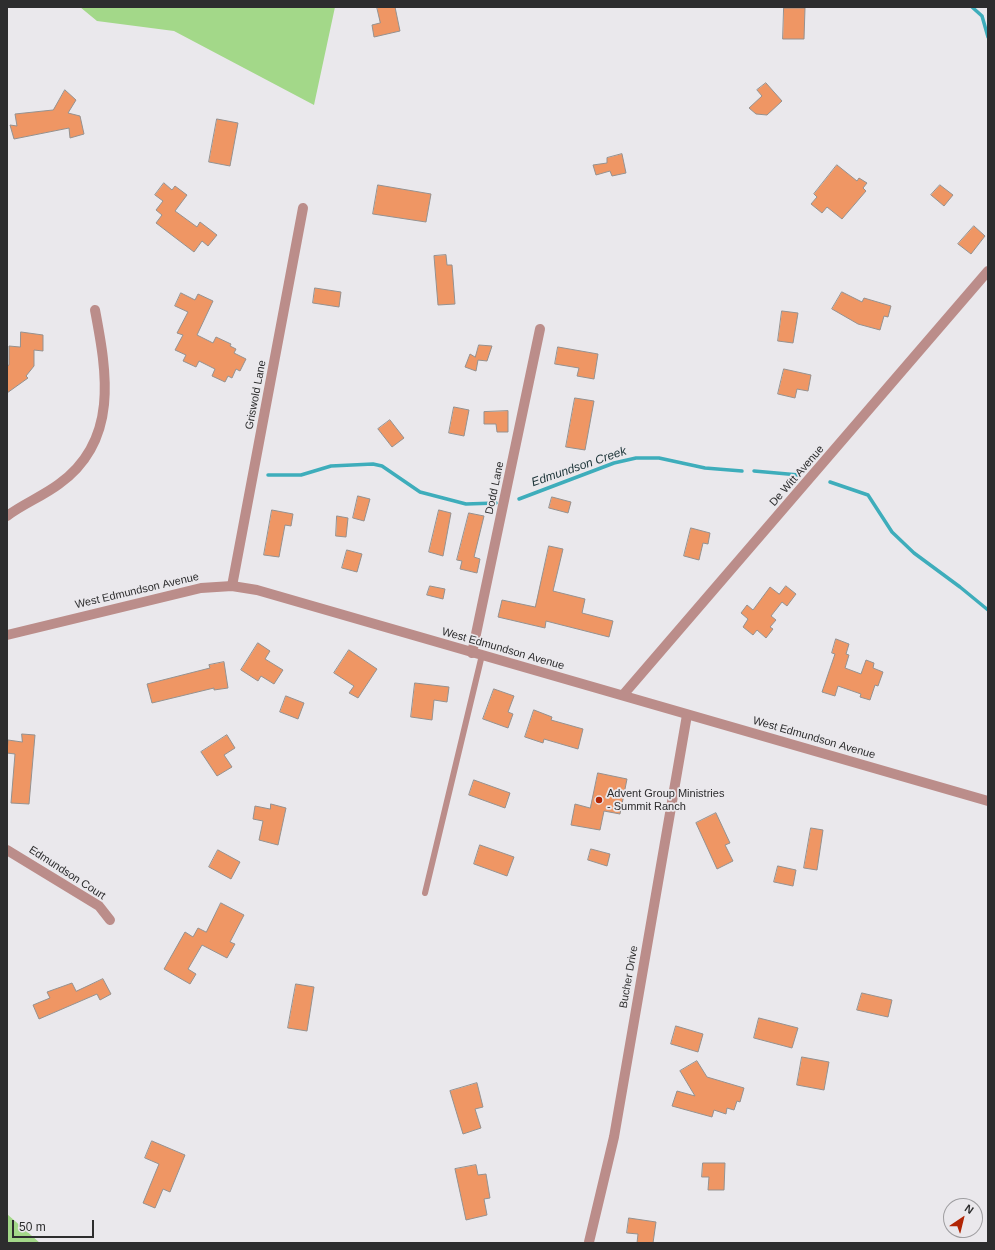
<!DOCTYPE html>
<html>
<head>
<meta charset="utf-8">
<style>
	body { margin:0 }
	#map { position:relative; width:995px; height:1250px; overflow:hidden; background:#eae8ec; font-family:Arial,sans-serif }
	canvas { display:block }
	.frame { position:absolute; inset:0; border:8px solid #2d2d2e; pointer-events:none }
	.north { position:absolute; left:943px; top:1198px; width:40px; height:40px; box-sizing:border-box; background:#eae8ec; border:1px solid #9e9da0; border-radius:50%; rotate:35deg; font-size:11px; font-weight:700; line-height:16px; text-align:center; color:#2d2d2e }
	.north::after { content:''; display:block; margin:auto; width:14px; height:18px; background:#b12505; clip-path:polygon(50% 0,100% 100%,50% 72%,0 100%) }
	.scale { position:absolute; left:12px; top:1220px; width:82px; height:18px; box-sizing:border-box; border:2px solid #2d2d2e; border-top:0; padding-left:5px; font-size:12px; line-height:14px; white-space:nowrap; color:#2d2d2e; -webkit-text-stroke:3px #eae8ec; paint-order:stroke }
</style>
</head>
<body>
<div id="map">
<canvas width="995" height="1250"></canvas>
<div class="frame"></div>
<div class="north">N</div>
<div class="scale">50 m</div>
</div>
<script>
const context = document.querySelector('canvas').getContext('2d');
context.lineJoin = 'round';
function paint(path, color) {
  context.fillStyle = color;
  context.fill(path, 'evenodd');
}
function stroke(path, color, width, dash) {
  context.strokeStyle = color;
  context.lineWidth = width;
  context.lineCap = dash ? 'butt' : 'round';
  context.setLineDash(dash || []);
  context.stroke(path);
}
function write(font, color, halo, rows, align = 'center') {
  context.font = font + ' Arial,sans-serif';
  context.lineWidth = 3.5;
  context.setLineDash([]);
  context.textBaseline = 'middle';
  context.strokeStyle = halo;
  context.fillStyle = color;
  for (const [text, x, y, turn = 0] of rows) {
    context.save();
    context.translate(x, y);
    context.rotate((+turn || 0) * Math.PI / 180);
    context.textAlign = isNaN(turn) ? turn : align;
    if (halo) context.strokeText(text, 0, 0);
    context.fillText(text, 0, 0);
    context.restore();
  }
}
paint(new Path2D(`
	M80 7H335L314 105 174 31 97 21Z
	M7 1214 40 1243H7Z`), '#a3d889');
stroke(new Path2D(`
	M972 7 982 16 988 37
	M754 471 799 475
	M268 475H301L331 466 373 464 382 466 420 492 466 504 496 503
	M830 482 868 495 892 532 914 553 960 587 988 610
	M519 499 614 463 636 458H659L705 468 742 471`), '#3eadbb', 3.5);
const building = new Path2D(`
	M377 7H395L400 31 374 37 372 25 380 23Z
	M784 8H805L804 39H783Z
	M766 83 782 101 767 115 756 114 749 108 762 96 757 90Z
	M65 90 76 100 68 113 80 116 84 134 70 138 69 128 14 139 10 125 17 126 15 114 53 110Z
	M217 119 238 123 230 166 209 162Z
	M622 154 626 173 612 176 610 171 596 175 593 165 607 163V158Z
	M837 165 857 181 859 178 867 183 863 188 866 191 842 219 827 207 822 213 811 204 817 197 814 194Z
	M164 183 172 190 175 186 187 195 175 211 197 227 200 222 217 235 208 246 202 241 194 252 156 223 162 215 156 210 163 201 155 195Z
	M378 185 431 194 426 222 373 214Z
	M940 185 953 195 944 206 931 195Z
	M974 226 985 236 971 254 958 244Z
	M446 255 447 265H452L455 304 438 305 434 256Z
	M315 288 341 292 339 307 313 303Z
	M842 292 862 302 864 298 891 306 888 317 884 316 880 330 858 324 832 309Z
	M181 293 195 300 198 294 213 301 197 335 213 343 216 337 231 344 230 346 236 349 234 353 246 359 240 371 236 369 232 378 228 376 225 382 212 376 215 369 199 361 196 367 183 361 186 355 175 350 183 335 177 333 188 312 175 306Z
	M782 311 798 313 793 343 778 341Z
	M21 332 43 335V351L34 350V366L26 376 28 378 7 393V366L9 365V346L20 347Z
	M479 345 492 346 487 361 478 360 476 371 465 367 470 354 475 357Z
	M558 347 598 354 594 379 577 376 579 368 555 364Z
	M784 369 811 375 808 391 797 389 795 398 778 394Z
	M575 398 594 401 585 450 566 447Z
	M454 407 469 410 464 436 449 433Z
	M508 411V432H497L496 424H484V412Z
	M390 420 404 438 392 447 378 429Z
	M358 496 370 499 364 521 353 518Z
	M552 497 571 502 568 513 549 508Z
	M272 510 293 514 291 526 285 525 279 557 264 555Z
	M439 510 451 513 443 556 429 552Z
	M469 513 484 516 474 557 480 559 477 573 460 569 462 561 457 560Z
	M337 516 348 518 346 537 336 536Z
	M691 528 710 533 708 544 703 543 699 560 684 556Z
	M549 546 563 549 553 591 585 599 582 613 613 621 609 637 546 621 545 628 498 617 502 600 535 607Z
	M347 550 362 554 357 572 342 568Z
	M430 586 445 589 443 599 427 595Z
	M786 586 796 594 787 606 782 602 771 616 776 620 770 627 773 629 766 638 757 630 753 635 743 627 748 619 741 613 747 605 753 610 770 587 779 594Z
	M836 639 849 644 846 654 849 655 845 668 861 674 866 660 874 663 873 668 883 672 878 686 875 685 870 700 860 697 861 694 838 686 835 696 822 692 835 654 832 653Z
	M258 643 270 651 265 659 283 670 274 684 261 676 258 681 241 670Z
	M349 650 377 669 358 698 349 693 354 686 334 673Z
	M224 662 228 688 214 690V688L152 703 147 684 210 668 209 665Z
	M415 683 449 687 447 702 434 700 432 720 411 717Z
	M494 689 514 696 508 712 513 714 508 728 483 719Z
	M286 696 304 703 298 719 280 712Z
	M534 710 552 717 551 720 583 729 578 749 544 739 543 743 525 737Z
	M22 734 35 735 29 804 11 803 15 754 7 753 8 740 22 742Z
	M227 735 235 748 224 755 232 767 217 776 201 752Z
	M598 773 627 779 620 814 604 811 600 830 571 825 575 804 590 808Z
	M474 780 510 793 505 808 469 795Z
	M271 804 286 808 278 845 259 840 263 821 253 819 255 806 270 809Z
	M716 813 730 843 725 845 733 861 717 869 696 823Z
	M811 828 823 830 817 870 804 868Z
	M480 845 514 857 507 876 474 864Z
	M591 849 610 854 607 866 588 860Z
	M218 850 240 862 231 879 209 867Z
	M778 866 796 870 793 886 774 882Z
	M221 903 244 915 230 942 235 944 227 958 202 945 188 969 196 974 190 984 164 969 185 932 193 937 198 928 206 932Z
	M103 979 111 994 100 1000 97 994 39 1019 33 1005 50 998 47 992 72 983 76 991Z
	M296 984 314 987 307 1031 288 1028Z
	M862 993 892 1000 888 1017 857 1010Z
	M759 1018 798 1028 792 1048 754 1038Z
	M676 1026 703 1034 698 1052 671 1044Z
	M802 1057 829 1062 824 1090 797 1085Z
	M697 1061 707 1077 744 1088 740 1102 737 1101 734 1110 727 1108 726 1114 714 1110 712 1117 672 1106 677 1091 695 1096 680 1071Z
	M477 1083 483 1107 475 1109 481 1128 463 1134 450 1091Z
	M152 1141 185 1155 170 1192 163 1189 155 1208 143 1203 159 1164 145 1158Z
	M703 1163H725L724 1190H708L709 1177H702Z
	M476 1165 478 1175 486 1174 490 1198 484 1199 487 1215 466 1220 455 1169Z
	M629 1218 656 1222 653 1243H637L638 1234 627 1233Z`);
paint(building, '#ef9664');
stroke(building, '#95918f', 1);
stroke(new Path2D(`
	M425 893 482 655`), '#bb8d8a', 6);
stroke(new Path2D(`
	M7 516C23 504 43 496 59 484 119 441 107 373 95 310
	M232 586 303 208
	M472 653 540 329
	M7 850 99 906 110 920
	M589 1242 614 1137 687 715`), '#bb8d8a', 10);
stroke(new Path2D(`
	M7 635 201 588 232 586 257 590 988 801
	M623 695 988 271`), '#bb8d8a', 10);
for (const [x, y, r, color] of [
	[599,800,4,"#b12505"]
]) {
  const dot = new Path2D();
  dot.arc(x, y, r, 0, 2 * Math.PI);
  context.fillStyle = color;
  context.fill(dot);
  stroke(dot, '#eae8ec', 1.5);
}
write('11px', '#2d2d2e', '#eae8ec', [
	["Griswold Lane",256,395,-79],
	["De Witt Avenue",797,476,-49],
	["Dodd Lane",495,488,-78],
	["West Edmundson Avenue",137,591,-13],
	["West Edmundson Avenue",503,649,16],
	["West Edmundson Avenue",814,738,16],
	["Edmundson Court",67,873,33],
	["Bucher Drive",629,977,-80]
]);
write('11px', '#2d2d2e', '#eae8ec', [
	["Advent Group Ministries",607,794],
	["- Summit Ranch",607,807]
], 'left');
write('italic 12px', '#1b3337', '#eae8ec', [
	["Edmundson Creek",579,467,-19]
]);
</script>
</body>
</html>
